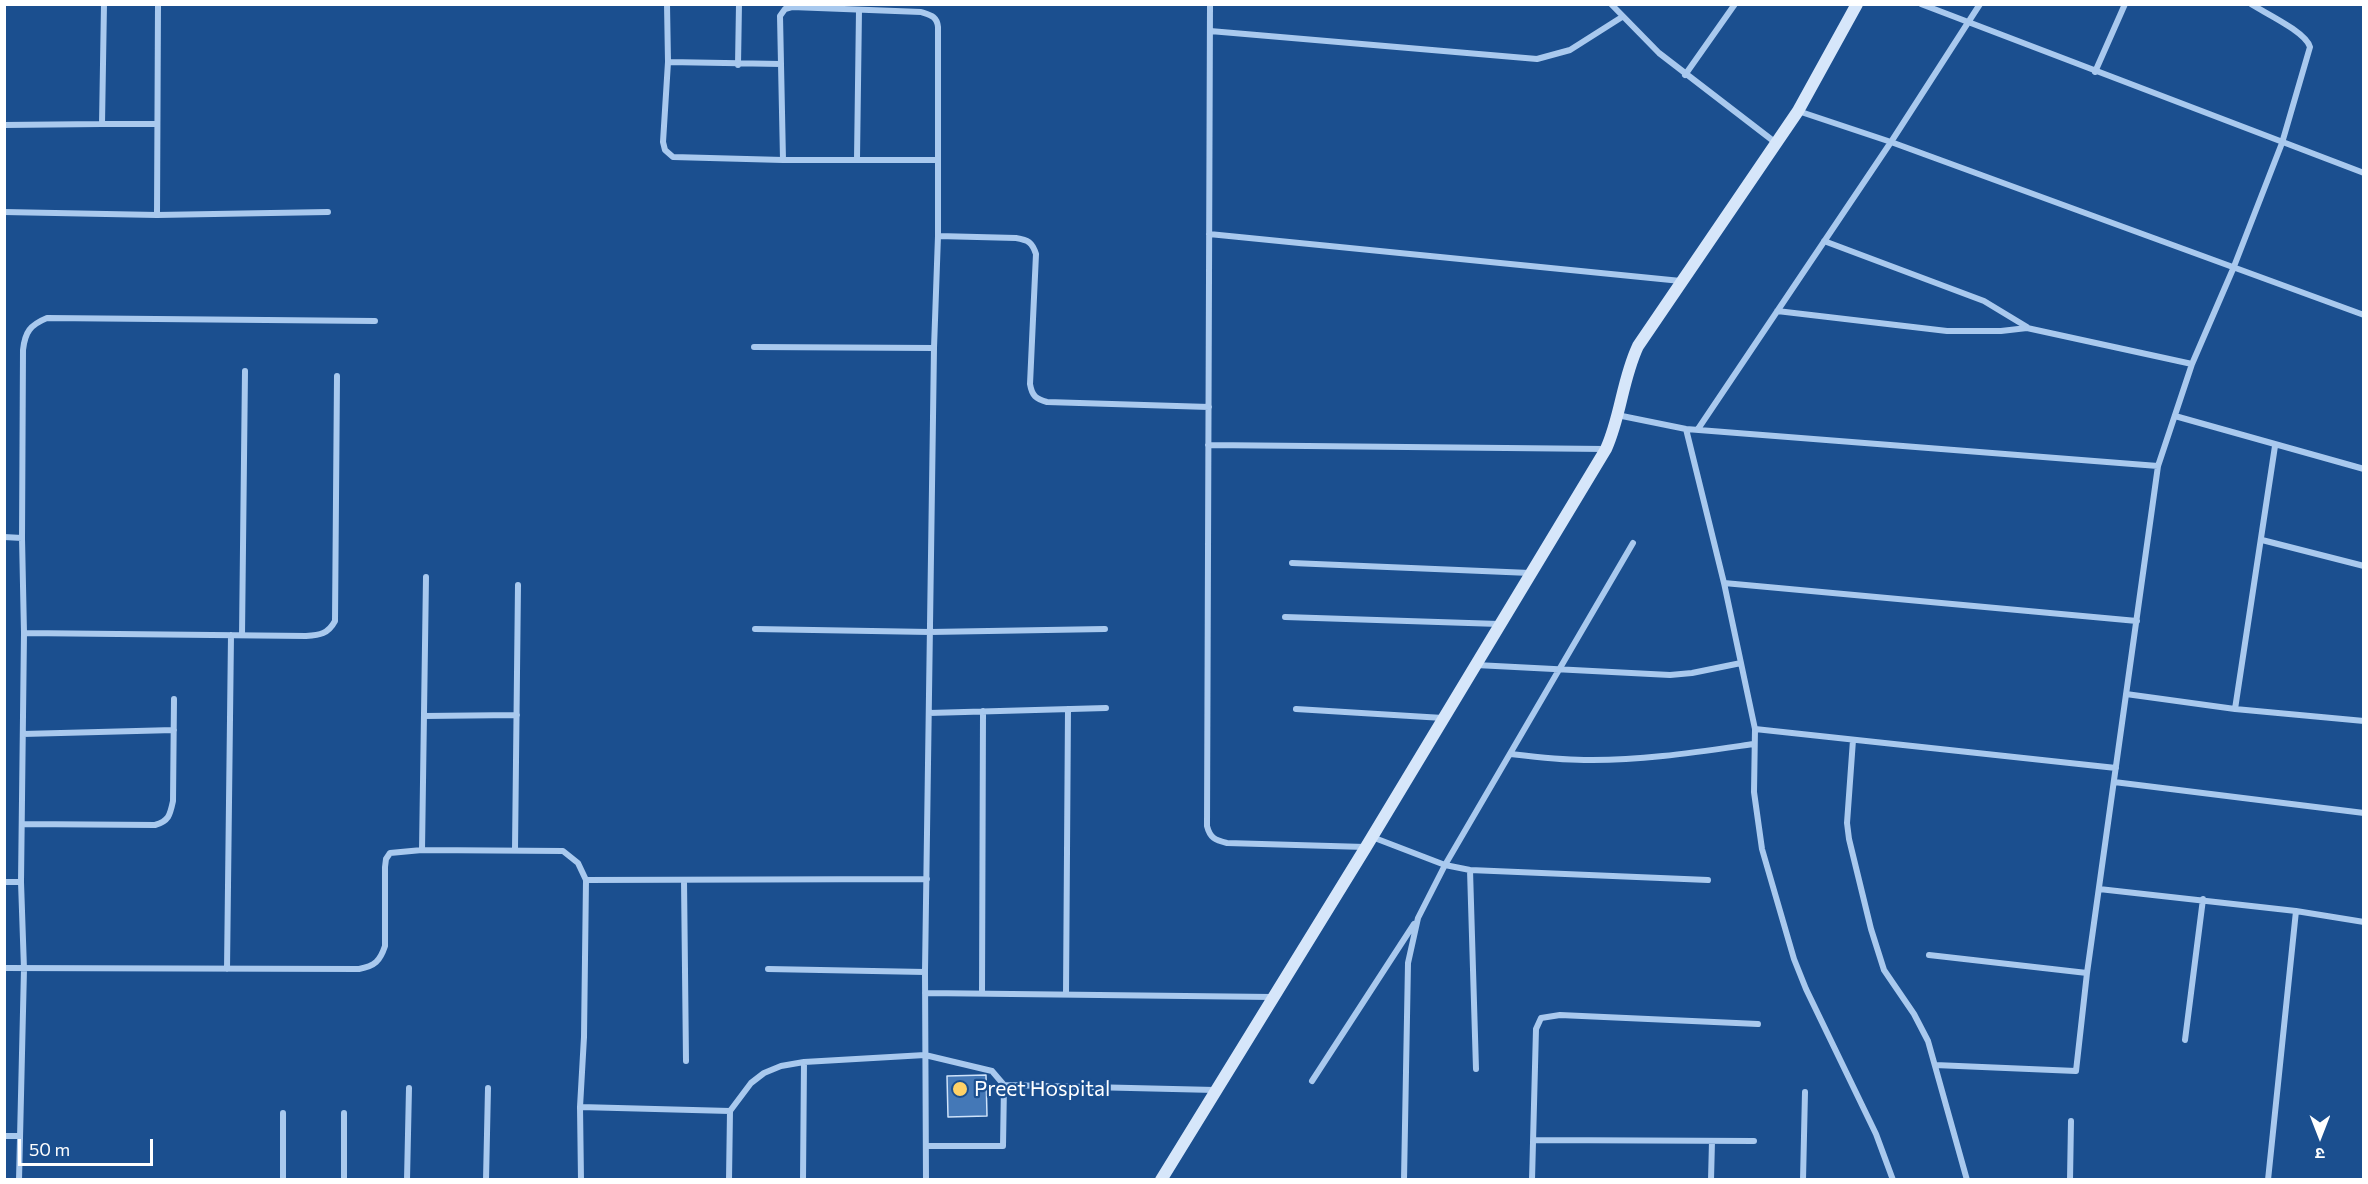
<!DOCTYPE html>
<html>
<head>
<meta charset="utf-8">
<style>
	body { margin:0 }
	#map { position:relative; width:2368px; height:1184px; overflow:hidden; background:#1b4f8f; font-family:Commissioner,"Noto Sans Devanagari",sans-serif }
	canvas { display:block }
	.frame { position:absolute; inset:0; border:6px solid #fff; pointer-events:none }
	.north { position:absolute; left:2290px; top:1106px; width:60px; height:60px; -webkit-text-stroke:4px #1b4f8f; paint-order:stroke; rotate:180deg; font-size:16px; font-weight:700; line-height:24px; text-align:center; color:#fff }
	.north::after { content:''; display:block; margin:auto; width:21px; height:27px; background:#fff; clip-path:polygon(50% 0,100% 100%,50% 72%,0 100%) }
	.scale { position:absolute; left:18px; top:1139px; width:135px; height:27px; box-sizing:border-box; border:3px solid #fff; border-top:0; padding-left:8px; font-size:18px; line-height:21px; white-space:nowrap; color:#fff; -webkit-text-stroke:4px #1b4f8f; paint-order:stroke }
</style>
</head>
<body>
<div id="map">
<canvas width="2368" height="1184"></canvas>
<div class="frame"></div>
<div class="north">उ</div>
<div class="scale">50 m</div>
</div>
<script>
const context = document.querySelector('canvas').getContext('2d');
context.lineJoin = 'round';
function paint(path, color) {
  context.fillStyle = color;
  context.fill(path, 'evenodd');
}
function stroke(path, color, width, dash) {
  context.strokeStyle = color;
  context.lineWidth = width;
  context.lineCap = dash ? 'butt' : 'round';
  context.setLineDash(dash || []);
  context.stroke(path);
}
function write(font, color, halo, rows, align = 'center') {
  context.font = font + ' Commissioner,sans-serif';
  context.lineWidth = 4.5;
  context.setLineDash([]);
  context.textBaseline = 'middle';
  context.strokeStyle = halo;
  context.fillStyle = color;
  for (const [text, x, y, turn = 0] of rows) {
    context.save();
    context.translate(x, y);
    context.rotate((+turn || 0) * Math.PI / 180);
    context.textAlign = isNaN(turn) ? turn : align;
    if (halo) context.strokeText(text, 0, 0);
    context.fillText(text, 0, 0);
    context.restore();
  }
}
const building = new Path2D(`
	M986 1075 987 1116 948 1117 947 1076Z`);
paint(building, '#4478b7');
stroke(building, '#cfe3fa', 1.5);
stroke(new Path2D(`
	M667 4 668 62 663 142 665 150 673 157 783 160H938
	M1210 4 1207 826C1210 838 1215 840 1227 843L1365 847
	M1611 4 1659 53 1776 143
	M1921 4 2364 173
	M1210 31 1537 59 1570 50 1622 17
	M668 62 781 64
	M738 65 739 4
	M2095 72 2125 4
	M1685 75 1735 4
	M1798 111 1891 142 2364 315
	M102 124H156
	M4 125 102 124 104 4
	M857 159 859 10
	M783 160 780 16 785 9 792 7 921 12C930 15 937 16 938 27V236L934 348 925 972 926 1180
	M4 212 157 215 328 212
	M157 215 158 4
	M1209 234 1681 281
	M938 236 1016 238C1028 240 1032 242 1036 254L1030 384C1032 396 1036 399 1047 402L1209 407
	M1824 241 1984 301 2027 327
	M1777 311 1947 331H2001L2027 328 2192 364
	M754 347 934 348
	M1617 415 1686 429 2158 466
	M2175 416 2364 469
	M1686 429 1724 583 1755 729 1754 792 1762 849 1794 959 1806 989 1876 1134 1893 1180
	M1698 429 1891 142 1980 4
	M1208 445 1605 449
	M4 537 22 538 24 633 21 882 24 969 19 1180
	M22 538 23 350C25 332 30 325 47 318L375 321
	M2262 540 2364 566
	M1292 563 1530 573
	M1724 583 2137 621
	M1285 617 1499 624
	M755 629 930 632 1105 629
	M24 633 306 636C320 635 328 634 335 621L337 376
	M242 635 245 371
	M1476 665 1670 675 1692 673 1741 663
	M2126 694 2235 709 2364 721
	M1296 709 1443 718
	M2235 709 2275 446
	M929 713 1106 708
	M424 716 517 715
	M1755 729 2116 768
	M23 734 174 730
	M1853 740 1847 823 1849 839 1871 929 1884 970 1914 1014 1928 1041 1967 1180
	M1510 754C1535 757 1559 760 1584 760 1641 761 1698 752 1754 744
	M2114 782 2364 813
	M22 824 155 825C169 821 170 815 173 801L174 699
	M1372 837 1445 865 1470 870 1708 880
	M515 849 518 585
	M422 850 426 577
	M1470 870 1476 1069
	M586 880 927 879
	M684 880 686 1061
	M4 882H21
	M2099 889 2296 911 2268 1180
	M2296 911 2364 922
	M1929 955 2087 973 2158 466 2192 364 2233 269 2282 143 2310 47C2306 32 2265 13 2251 4
	M4 968 359 969C375 966 380 961 385 946V867L386 859 390 853 422 850 563 851 578 863 586 880 584 1037 580 1107 581 1180
	M227 969 231 635
	M768 969 925 972
	M925 993 1272 997
	M982 993 983 711
	M1066 994 1068 709
	M2185 1040 2203 899
	M1935 1065 2076 1071 2087 973
	M1312 1081 1414 924
	M580 1107 730 1111 729 1180
	M730 1111 751 1083 764 1073 781 1066 804 1062 925 1055 992 1071 1004 1085
	M4 1136H20
	M1533 1140 1754 1141
	M926 1146H1003L1004 1085 1215 1090
	M283 1180V1113
	M344 1180V1113
	M407 1180 409 1088
	M486 1180 488 1088
	M803 1180 804 1062
	M1404 1180 1408 963 1418 918 1445 865 1633 543
	M1532 1180 1536 1029 1541 1018 1560 1015 1758 1024
	M1711 1180 1712 1141
	M1803 1180 1805 1092
	M2070 1180 2071 1121`), '#a9c9ee', 6);
stroke(new Path2D(`
	M1161 1180 1366 847 1606 449C1621 416 1622 380 1638 346L1798 111 1857 4`), '#d6e6fa', 12);
for (const [x, y, r, color] of [
	[960,1089,8,"#ffd166"]
]) {
  const dot = new Path2D();
  dot.arc(x, y, r, 0, 2 * Math.PI);
  context.fillStyle = color;
  context.fill(dot);
  stroke(dot, '#1b4f8f', 2);
}
write('21px', '#fff', '#1b4f8f', [
	["Preet Hospital",974,1089]
], 'left');
</script>
</body>
</html>
